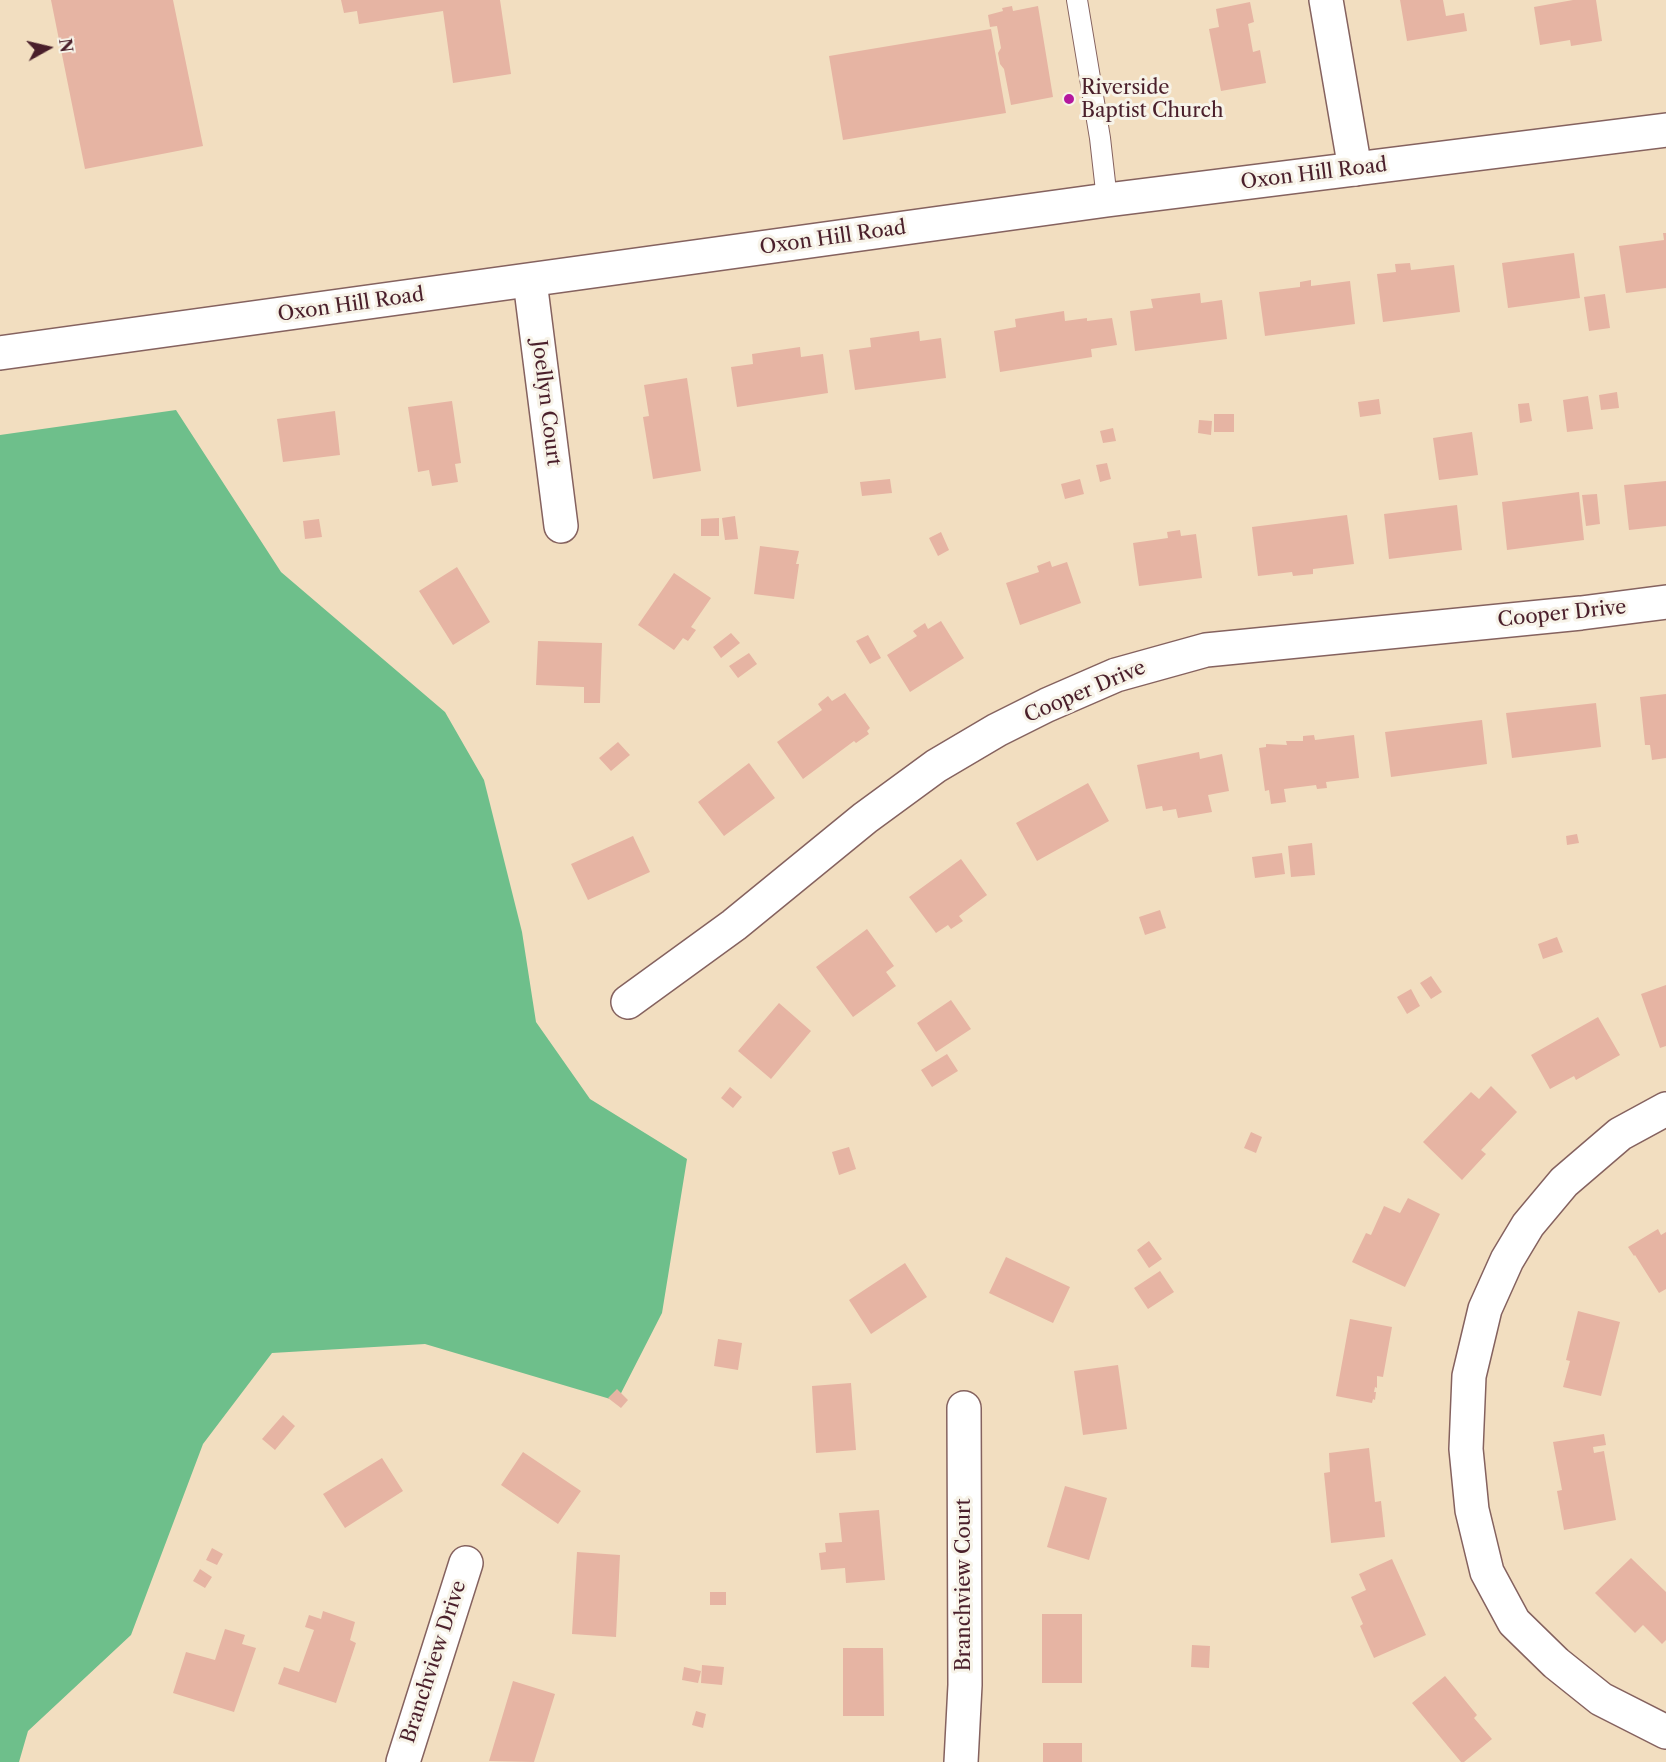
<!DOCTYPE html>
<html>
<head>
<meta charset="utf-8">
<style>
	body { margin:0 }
	#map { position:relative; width:1666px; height:1762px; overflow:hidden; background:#f2dec0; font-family:"Libre Caslon Text",serif }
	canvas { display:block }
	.north { position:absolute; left:18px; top:18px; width:60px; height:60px; -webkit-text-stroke:4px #f7f3e8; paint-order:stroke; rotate:82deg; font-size:16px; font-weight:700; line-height:24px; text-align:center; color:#4a1f2b }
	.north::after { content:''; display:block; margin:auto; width:21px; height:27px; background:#4a1f2b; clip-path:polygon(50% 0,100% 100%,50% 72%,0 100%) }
</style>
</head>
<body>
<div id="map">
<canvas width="1666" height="1762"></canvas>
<div class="north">N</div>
</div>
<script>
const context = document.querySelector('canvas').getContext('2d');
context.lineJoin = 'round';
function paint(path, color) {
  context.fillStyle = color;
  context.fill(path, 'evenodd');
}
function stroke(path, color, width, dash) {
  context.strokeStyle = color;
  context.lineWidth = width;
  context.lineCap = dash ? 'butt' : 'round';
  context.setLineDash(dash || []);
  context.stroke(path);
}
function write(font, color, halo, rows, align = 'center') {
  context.font = font + ' "Libre Caslon Text",serif';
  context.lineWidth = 6;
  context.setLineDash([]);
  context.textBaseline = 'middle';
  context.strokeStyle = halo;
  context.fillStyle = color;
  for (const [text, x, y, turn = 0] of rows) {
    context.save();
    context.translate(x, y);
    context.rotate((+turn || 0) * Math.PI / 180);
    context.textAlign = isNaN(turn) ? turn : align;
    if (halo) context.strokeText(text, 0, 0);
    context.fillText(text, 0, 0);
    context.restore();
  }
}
paint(new Path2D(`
	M176 410 281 572 445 712 484 780 522 932 536 1022 590 1099 687 1159 662 1313 617 1401 425 1344 272 1353 203 1444 131 1635 28 1731 19 1762H0V435Z`), '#6ebf8b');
paint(new Path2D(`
	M51 0H173L203 146 85 169Z
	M341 0H500L511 74 453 83 443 11 359 24 357 11 344 13Z
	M1400 0H1443L1446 16 1464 13 1467 31 1407 41Z
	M1573 0H1596L1602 41 1571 46 1570 40 1540 45 1534 7Z
	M1250 2 1254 22 1248 24 1253 52 1260 50 1266 83 1221 91 1209 29 1219 27 1216 9Z
	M1012 6 1013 11 1038 6 1053 97 1011 105 1004 69 1000 64 998 53 1001 48 997 26 990 27 988 15 1003 11 1002 8Z
	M991 29 1006 113 843 140 829 56Z
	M1663 233H1666V288L1626 293 1619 246 1664 240Z
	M1574 253 1580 298 1508 308 1502 263Z
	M1410 263 1411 270 1454 265 1460 312 1383 322 1377 274 1396 272 1395 264Z
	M1311 280V286L1350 281 1355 324 1265 336 1259 292 1300 287V282Z
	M1200 293 1201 303 1222 300 1227 339 1135 351 1130 311 1153 308 1151 299Z
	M1605 294 1610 328 1589 331 1584 297Z
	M1064 311 1065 321 1087 318V321L1112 318 1117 345 1091 349 1092 357 1000 372 994 331 1016 327 1015 319Z
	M919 331 920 341 941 338 946 378 855 390 849 350 871 347 870 338Z
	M800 347 801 357 823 354 828 393 737 407 731 367 753 364 752 354Z
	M687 378 701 471 653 479 643 417 649 416 644 385Z
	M1617 392 1619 408 1601 410 1599 395Z
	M1588 396 1593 429 1567 432 1563 400Z
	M1379 399 1381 414 1360 417 1358 402Z
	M452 401 461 463 455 464 458 482 432 486 429 470 418 472 408 407Z
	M1529 403 1532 421 1520 423 1518 404Z
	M335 411 340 455 283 462 277 419Z
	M1214 414H1234V432H1214Z
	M1199 420 1212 421 1211 435 1198 433Z
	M1113 428 1116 441 1103 443 1100 431Z
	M1472 432 1478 475 1439 480 1433 438Z
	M1107 463 1111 479 1100 482 1096 465Z
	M890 479 892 493 862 496 860 482Z
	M1080 479 1084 494 1065 499 1061 484Z
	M1666 481V526L1629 530 1624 485Z
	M1579 492 1584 540 1507 550 1502 502Z
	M1597 494 1600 524 1586 526 1582 495Z
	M1457 505 1462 550 1389 559 1384 514Z
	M1347 515 1354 564 1313 569V574L1293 576 1292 572 1258 576 1252 527Z
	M735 516 738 539 725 540 722 518Z
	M719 518V536H701V519Z
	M319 519 322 537 305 539 303 521Z
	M1180 530 1181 536 1196 534 1202 578 1139 586 1133 543 1168 538 1167 532Z
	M941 532 949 550 938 556 929 538Z
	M760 546 799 551 796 564H799L794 599 754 594Z
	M1050 561 1052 567 1067 562 1081 603 1020 625 1006 583 1039 572 1037 566Z
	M457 567 490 622 453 645 419 591Z
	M674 573 711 598 691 627 696 630 688 641 683 638 674 650 638 625Z
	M941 621 964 658 910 692 887 655 917 636 913 631 925 623 928 629Z
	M731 633 740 643 721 658 713 647Z
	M868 635 881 658 870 664 856 641Z
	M538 641 602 643 600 703H584V687L536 685Z
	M749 653 757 664 738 678 729 666Z
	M845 693 870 728 867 731 869 734 856 743 854 741 803 779 777 742 822 710 818 704 828 696 832 701Z
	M1666 694V758L1652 760 1650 745H1645L1640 697Z
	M1596 703 1601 747 1512 758 1506 713Z
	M1482 720 1487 764 1391 777 1385 732Z
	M1314 735 1315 740 1354 735 1359 778 1326 782 1327 788 1317 789 1316 785 1284 789 1286 802 1271 804 1269 790 1265 791 1259 748 1266 747V744L1287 745 1286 741H1303V736Z
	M618 742 630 755 611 771 599 758Z
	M1199 752 1200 759 1222 754 1229 791 1208 795 1212 812 1178 818 1176 809 1163 811 1162 806 1146 809 1137 765Z
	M749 763 775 798 724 836 698 802Z
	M1088 783 1109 821 1037 861 1016 823Z
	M1577 834 1579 843 1567 845 1566 836Z
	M633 836 650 872 588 900 571 864Z
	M1312 843 1315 875 1291 877 1288 846Z
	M1282 853 1285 874 1255 878 1252 857Z
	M961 859 987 895 959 916 963 921 951 929 948 925 936 933 909 897Z
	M1160 910 1166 928 1145 935 1139 917Z
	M867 929 894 966 886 972 896 986 853 1017 816 967Z
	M1557 937 1563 952 1543 959 1538 944Z
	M1431 976 1442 992 1431 999 1420 983Z
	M1666 985V1046L1660 1048 1641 994Z
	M1411 989 1420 1006 1407 1014 1397 997Z
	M951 1000 971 1029 936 1052 917 1023Z
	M779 1003 811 1031 771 1079 738 1051Z
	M1598 1017 1620 1055 1576 1080 1574 1076 1550 1089 1531 1055Z
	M947 1054 958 1071 932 1087 921 1070Z
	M1491 1086 1517 1112 1481 1150 1486 1154 1462 1180 1423 1142 1471 1092 1479 1099Z
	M730 1087 742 1097 733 1108 721 1098Z
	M1251 1132 1262 1137 1256 1153 1244 1148Z
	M849 1147 856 1169 839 1175 832 1152Z
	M1408 1198 1440 1214 1405 1287 1352 1262 1366 1233 1371 1235 1384 1206 1400 1213Z
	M1658 1229 1661 1235 1666 1232V1289L1659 1293 1635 1255 1634 1256 1628 1247Z
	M1149 1241 1162 1259 1149 1268 1137 1250Z
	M1006 1257 1070 1287 1053 1323 989 1293Z
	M905 1263 927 1297 871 1334 849 1300Z
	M1160 1271 1174 1292 1148 1309 1134 1288Z
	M1578 1311 1620 1322 1601 1396 1563 1387 1570 1361 1566 1360Z
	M1350 1319 1392 1327 1383 1377 1377 1376V1388L1375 1387 1374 1392H1376L1375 1400 1373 1399 1372 1403 1336 1396Z
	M718 1339 742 1343 738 1370 714 1366Z
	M1118 1365 1127 1429 1083 1435 1074 1371Z
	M851 1383 856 1450 816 1453 812 1386Z
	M617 1389 628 1400 621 1408 608 1398Z
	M283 1415 295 1426 275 1450 262 1439Z
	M1604 1434 1606 1445 1593 1447 1594 1453 1604 1451 1616 1520 1564 1530 1557 1491 1562 1490 1553 1442Z
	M1369 1448 1375 1502 1381 1501 1385 1537 1331 1543 1324 1473 1330 1472 1329 1453Z
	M523 1452 581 1491 558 1524 501 1485Z
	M382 1458 403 1491 345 1528 323 1494Z
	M1065 1486 1107 1498 1089 1560 1047 1547Z
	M879 1510 885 1580 846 1583 845 1568 821 1570 819 1553 826 1552 825 1543 842 1542 839 1513Z
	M212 1548 223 1554 217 1565 206 1560Z
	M577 1552 620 1555 616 1637 572 1634Z
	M1631 1558 1666 1592V1640L1662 1644 1643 1625 1635 1633 1595 1593Z
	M1392 1559 1426 1635 1374 1658 1360 1626 1363 1624 1351 1597 1366 1590 1359 1574Z
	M200 1569 212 1577 205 1588 193 1581Z
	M710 1592H726V1605H710Z
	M323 1611 355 1622 350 1640 356 1643 336 1703 278 1684 284 1667 299 1672 314 1630 305 1627 309 1615 321 1619Z
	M1042 1614H1082V1683H1042Z
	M225 1629 245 1635 242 1644 256 1648 234 1712 173 1693 186 1652 215 1660Z
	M1192 1645 1210 1646 1209 1668 1191 1667Z
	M843 1648H883L884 1716H843Z
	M702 1665 724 1667 722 1685 701 1683Z
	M684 1667 701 1671 698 1683 682 1680Z
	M1445 1676 1477 1715 1474 1718 1492 1739 1464 1762H1461L1412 1703Z
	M513 1681 555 1694 534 1762 489 1761Z
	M696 1711 706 1714 703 1728 692 1725Z
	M1043 1743H1082V1762H1043Z`), '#e6b4a3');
const lane = new Path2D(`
	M1077 0 1100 138 1107 200`);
const street = new Path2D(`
	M1326 0 1355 169
	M530 281 561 526
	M628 1002 734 925 865 818 936 766 997 730 1047 705 1116 675 1206 650 1581 613 1666 602
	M1666 1109 1620 1134 1564 1182 1528 1225 1507 1260 1485 1309 1469 1376 1466 1449 1472 1510 1487 1572 1514 1622 1556 1663 1601 1699 1666 1732
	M403 1762 466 1563
	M961 1762 965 1685 964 1408`);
const secondary = new Path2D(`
	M0 353 1107 200 1666 130`);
stroke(lane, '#85625f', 22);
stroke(street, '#85625f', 36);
stroke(secondary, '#85625f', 36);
stroke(lane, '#fff', 20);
stroke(street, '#fff', 33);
stroke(secondary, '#fff', 33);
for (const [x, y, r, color] of [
	[1069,99,6,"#b5179e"]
]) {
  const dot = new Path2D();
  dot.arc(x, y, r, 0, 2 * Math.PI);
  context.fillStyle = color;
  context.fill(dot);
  stroke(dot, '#f7f3e8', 2);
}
write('20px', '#4a1f2b', '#f7f3e8', [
	["Riverside",1081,88],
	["Baptist Church",1081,111]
], 'left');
write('20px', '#4a1f2b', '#f7f3e8', [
	["Oxon Hill Road",1314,174,-7],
	["Oxon Hill Road",833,238,-8],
	["Oxon Hill Road",351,305,-8],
	["Joellyn Court",546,403,83],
	["Cooper Drive",1562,614,-6],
	["Cooper Drive",1085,692,-23],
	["Branchview Court",964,1585,-90],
	["Branchview Drive",434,1662,-72]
]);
</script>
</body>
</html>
